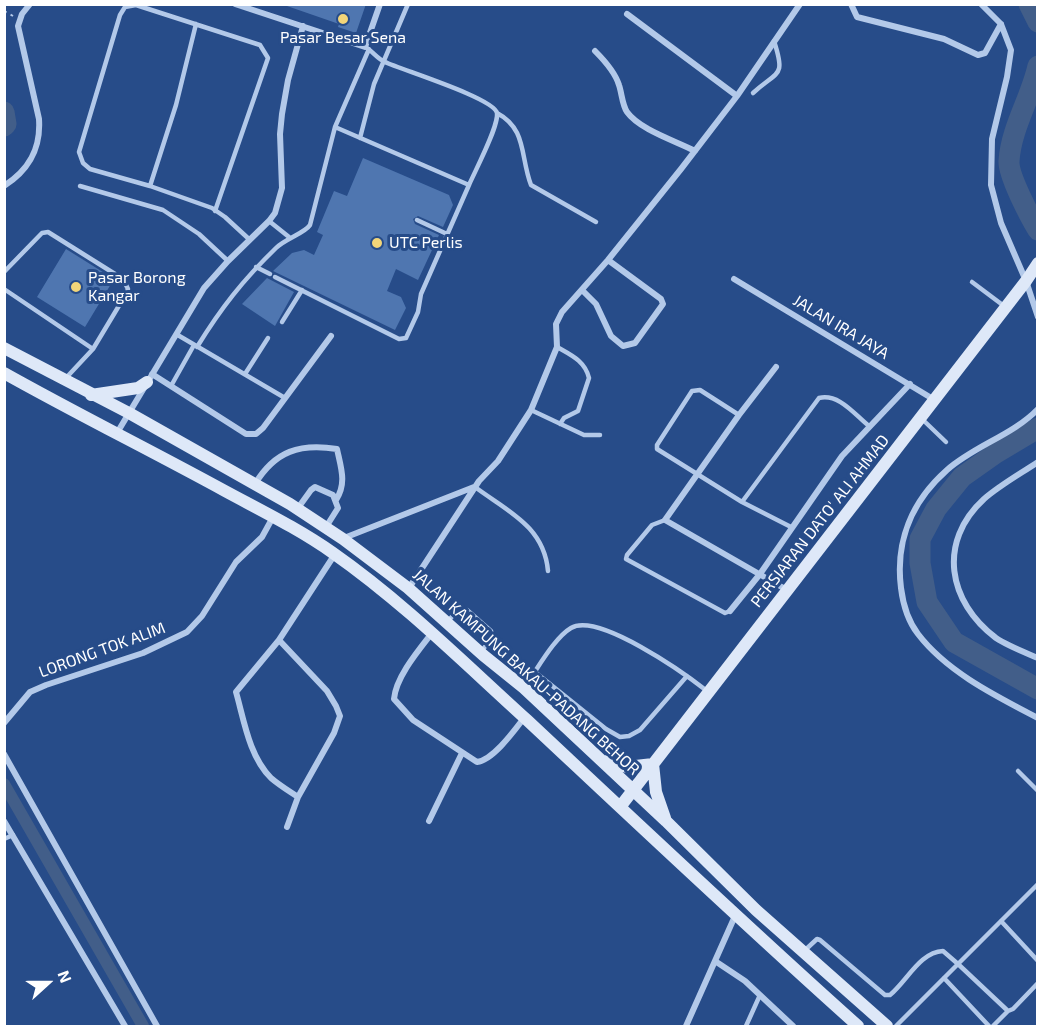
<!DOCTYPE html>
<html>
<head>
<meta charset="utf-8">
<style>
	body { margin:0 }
	#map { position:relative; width:1042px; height:1031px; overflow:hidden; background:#274c89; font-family:"Exo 2",sans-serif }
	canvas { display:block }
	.frame { position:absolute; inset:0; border:6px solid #fff; pointer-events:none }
	.north { position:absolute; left:18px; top:953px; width:60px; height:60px; -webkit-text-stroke:4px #274c89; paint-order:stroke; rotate:69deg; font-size:16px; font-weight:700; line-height:24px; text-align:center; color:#fff }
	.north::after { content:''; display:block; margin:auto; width:21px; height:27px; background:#fff; clip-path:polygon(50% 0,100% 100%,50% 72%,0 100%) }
</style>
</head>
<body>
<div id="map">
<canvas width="1042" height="1031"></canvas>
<div class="frame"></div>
<div class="north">N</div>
</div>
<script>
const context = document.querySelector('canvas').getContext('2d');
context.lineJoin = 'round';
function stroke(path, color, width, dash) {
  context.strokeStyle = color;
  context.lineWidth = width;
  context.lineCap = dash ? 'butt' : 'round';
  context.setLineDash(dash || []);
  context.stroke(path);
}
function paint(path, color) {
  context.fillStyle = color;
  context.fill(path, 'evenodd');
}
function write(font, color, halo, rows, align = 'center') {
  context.font = font + ' "Exo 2",sans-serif';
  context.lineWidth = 6;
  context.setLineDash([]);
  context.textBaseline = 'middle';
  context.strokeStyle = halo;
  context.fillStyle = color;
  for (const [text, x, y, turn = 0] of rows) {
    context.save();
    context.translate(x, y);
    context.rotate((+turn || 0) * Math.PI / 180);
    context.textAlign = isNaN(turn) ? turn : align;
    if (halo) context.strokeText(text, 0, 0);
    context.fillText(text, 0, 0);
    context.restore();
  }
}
stroke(new Path2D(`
	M4 784 143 1026`), '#425e89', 12);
stroke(new Path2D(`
	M1029 4 1038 22
	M1038 66C1031 98 1011 128 1009 161 1008 175 1030 217 1038 230
	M4 112 6 124 4 126
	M1038 428 996 453 962 477 936 509 920 539V563L927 602 954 642 1038 689`), '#425e89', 21);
paint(new Path2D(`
	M287 4H366L356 33 338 27 339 24 287 6Z
	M363 158 449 195 453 205 443 227 418 216 413 219 415 224 439 235 418 280 396 269 387 291 401 297 406 308 395 330 273 271 292 253 304 250 314 255 323 235 317 232 334 191 347 196Z
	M66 249 114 279 85 327 37 297Z
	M267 278 294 292 275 326 242 304Z`), '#4f76b0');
stroke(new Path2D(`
	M4 11 13 16`), '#b3c9e9', 2, [3, 4.5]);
stroke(new Path2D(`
	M367 48C373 52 378 59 385 62 402 70 494 98 497 113 499 126 475 171 469 185
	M753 93C778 70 786 78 774 41
	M497 113C527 129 520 156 531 185L596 222
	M360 138 374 84 408 4
	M80 186 163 210 199 234 228 261
	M150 186 176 105 196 24
	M215 211 268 58 260 45 136 5 125 7 120 15 79 152 83 163 90 169 150 186 212 208 225 217 250 240
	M417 220 447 234
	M269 221 289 237
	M256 267 270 274
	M4 272 42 233 48 232 123 279 128 289 126 294 93 349 65 379
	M275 277 399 339 406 338 418 312 421 294 469 185 335 127
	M972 282 1004 306
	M4 289 93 349
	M282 322 302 290
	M176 334 285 398
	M197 347C221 308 243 280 276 248 285 239 305 233 310 225L335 127 369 49
	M557 347C571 355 585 361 589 378L578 411 564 418 560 424
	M245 374 268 338
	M171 386 194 345
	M531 410 584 435H600
	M739 415 700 390 692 391 657 445V449L742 502 791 527
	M922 419 946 442
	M475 487C507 511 544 526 548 571
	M742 502 819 398C839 393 855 415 869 426
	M665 520 652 525 627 555 626 559 725 613 730 611
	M448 621 458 610H467L491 631 493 636 481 652
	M535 672 606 729 620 737 629 736 640 730 687 676
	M525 686C537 670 554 638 571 628 598 612 684 673 707 691
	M1018 771 1038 791
	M4 839 13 835
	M1001 921 1038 961
	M803 952 817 939 820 940 885 995H890C907 981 920 952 943 951L958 964 1008 1011 1013 1009 1038 983
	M944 978 989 1026
	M746 1026 760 995
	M896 1026 1038 884
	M993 1026 1008 1011`), '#b3c9e9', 4.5);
stroke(new Path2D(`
	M235 4 365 47 380 4
	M851 4 857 17 944 39 978 55 985 53 1001 24
	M981 4 1001 24 1011 50 1007 77 992 139 991 185 1001 223 1026 281 1038 317
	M627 14 737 96
	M595 51C605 61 615 72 619 85 622 94 622 104 627 112 640 130 676 141 695 151
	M4 186C29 170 41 149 39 119L18 26 22 14 30 4
	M734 279 933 399
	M582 290 596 304 611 336 623 346 635 343 663 304 661 299 608 260
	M776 367 739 415 665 520 787 590
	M152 374 246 434H256L263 428 331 336
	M1038 409C1013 435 974 446 947 470 912 501 895 541 901 588 903 604 908 621 918 634 947 672 996 696 1038 718
	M117 433 204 288 228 261 269 221 275 213 282 188 280 134 282 114 288 80 303 26
	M1038 462C1020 474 1000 485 984 499 937 542 948 602 996 638 1008 646 1024 652 1038 658
	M255 484C275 451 300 443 337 449 341 468 347 483 336 500
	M298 508 311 490 315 487 333 495 338 508 326 527
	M344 538 474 487
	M409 588 479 481 498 461 531 410 557 347 556 324 562 312 608 260 681 169 737 96 800 4
	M730 611 760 574 842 456 910 384
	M432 633C418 651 396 677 394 699L413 720 477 762C493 760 514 731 524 718
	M279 640 236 692C244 720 249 756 271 778 279 785 289 791 298 797
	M4 723 30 692 46 685 143 653 187 632 202 616 236 562 262 537 273 517
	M4 754 157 1026
	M4 821 125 1026
	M429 821 462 753
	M287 827 298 797 334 733 340 716 336 706 327 691 279 640 335 554
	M715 961 745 981 793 1026
	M686 1026 735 916`), '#b3c9e9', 6);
stroke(new Path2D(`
	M4 348 129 413 290 504 343 539 408 588 483 655 524 688 666 821 756 910 887 1026
	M4 373C77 414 152 451 225 491 262 511 299 529 333 553 403 602 464 663 527 720 637 823 746 926 858 1026
	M91 395 138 388 147 382
	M604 761 627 767 653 764
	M653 764 656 792 665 818
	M620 807 1026 281 1038 263`), '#dee8f8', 12);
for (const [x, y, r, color] of [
	[343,19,6,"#f2d579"],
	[377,243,6,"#f2d579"],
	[76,287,6,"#f2d579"]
]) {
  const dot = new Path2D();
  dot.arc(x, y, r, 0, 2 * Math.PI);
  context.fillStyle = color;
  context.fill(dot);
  stroke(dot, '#274c89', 2);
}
write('16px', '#fff', '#274c89', [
	["Pasar Besar Sena",343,38,"center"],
	["UTC Perlis",389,243],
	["Pasar Borong",88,278],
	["Kangar",88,296]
], 'left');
write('16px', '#fff', '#274c89', [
	["JALAN IRA JAYA",841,327,31],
	["PERSIARAN DATO' ALI AHMAD",820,521,-52],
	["LORONG TOK ALIM",102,650,-20],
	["JALAN KAMPUNG BAKAU-PADANG BEHOR",526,672,42]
]);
</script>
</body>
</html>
